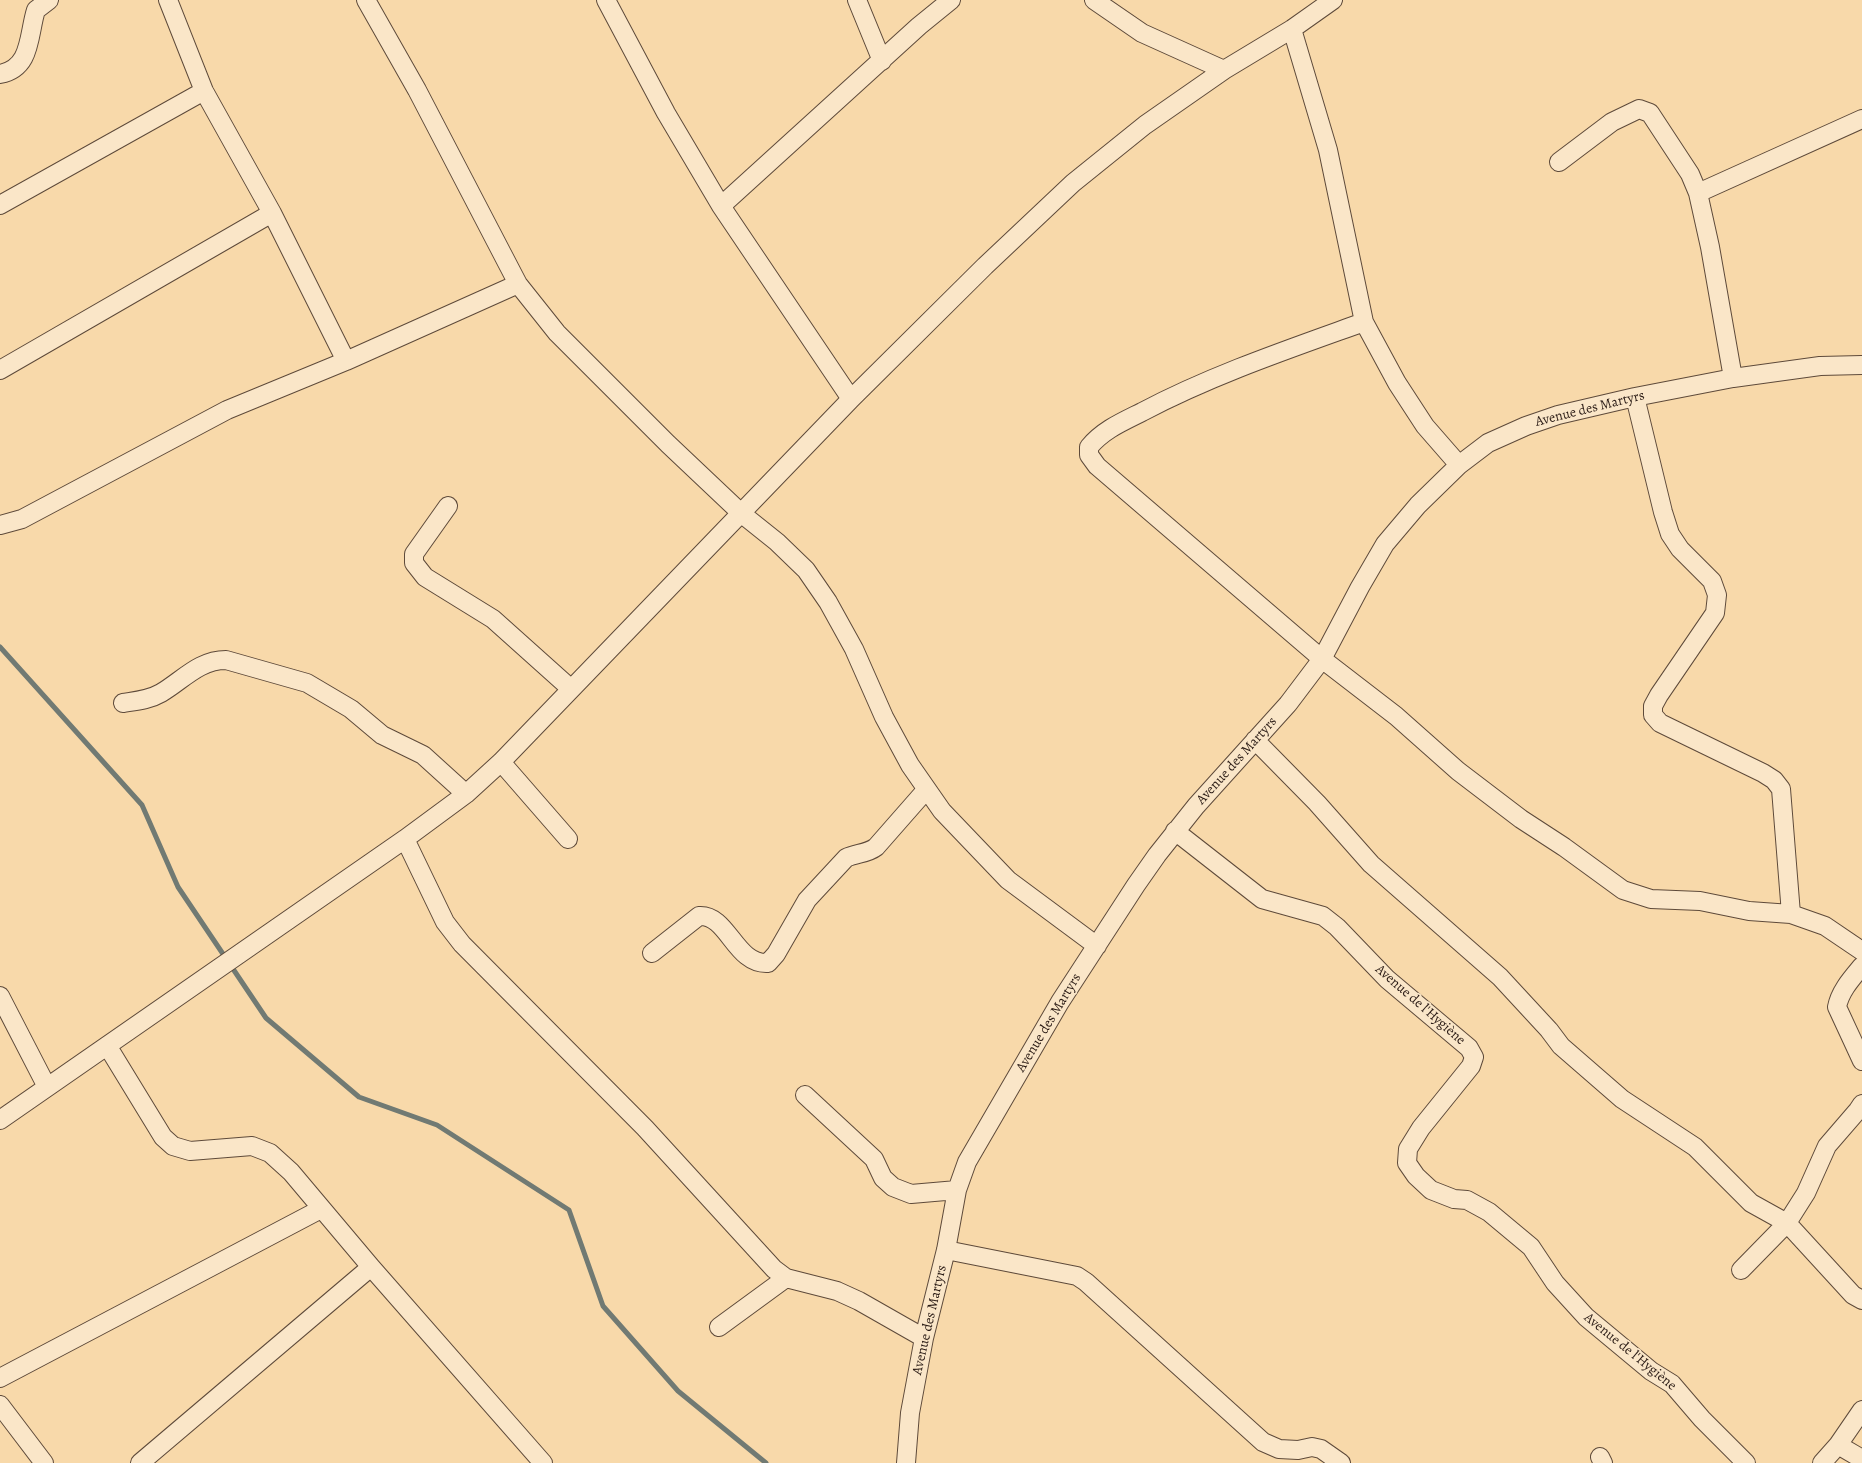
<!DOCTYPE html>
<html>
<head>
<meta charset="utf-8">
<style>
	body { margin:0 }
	canvas { display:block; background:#f8d9aa }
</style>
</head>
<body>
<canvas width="1862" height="1463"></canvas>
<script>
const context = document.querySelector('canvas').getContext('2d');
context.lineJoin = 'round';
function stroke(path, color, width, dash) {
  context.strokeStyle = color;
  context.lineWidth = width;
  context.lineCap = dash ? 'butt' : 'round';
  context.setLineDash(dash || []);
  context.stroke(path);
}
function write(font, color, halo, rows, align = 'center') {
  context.font = font + ' Alegreya,serif';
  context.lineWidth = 3.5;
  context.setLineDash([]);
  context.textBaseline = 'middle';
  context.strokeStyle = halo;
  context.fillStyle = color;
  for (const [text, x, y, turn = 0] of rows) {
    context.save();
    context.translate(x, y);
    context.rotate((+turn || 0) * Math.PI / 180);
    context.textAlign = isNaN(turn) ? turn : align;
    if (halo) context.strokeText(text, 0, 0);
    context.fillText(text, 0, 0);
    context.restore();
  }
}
stroke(new Path2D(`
	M0 647 142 805 178 887 266 1018 359 1097 437 1125 569 1210 603 1306 678 1391 766 1463`), '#717a73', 5);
const minor = new Path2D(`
	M168 0 204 91 272 213 346 361
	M366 0 417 90 518 284 557 333 668 444 742 514 777 542 806 570 828 602 854 649 884 717 910 765 942 811 1008 880 1097 946
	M606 0 666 113 721 206 851 399
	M857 0 882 61
	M1094 0 1142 33 1224 70
	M1292 29 1328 150 1364 322 1397 383 1425 426 1459 465
	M0 74C32 68 28 35 36 10L49 0
	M1559 162 1612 122 1639 109 1650 113 1690 174 1698 193 1710 247 1733 378
	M1698 193 1862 119
	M0 205 204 91
	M721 206 919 26 951 0
	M1364 322C1289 349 1212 375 1142 412 1122 422 1103 430 1089 447V455L1097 466 1322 659 1396 716 1458 771 1521 819 1564 847 1623 890 1651 899 1700 901 1749 911 1791 914 1825 926 1862 951
	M0 370 272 213
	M1635 397 1663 512 1670 534 1680 549 1712 581 1717 595 1715 613 1659 695 1653 706V715L1660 723 1763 773 1774 780 1781 789 1791 914
	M448 506 414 554V563L425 577 493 619 570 688
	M0 525 22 519 227 410 346 361 518 284
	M123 703C136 701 149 700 161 693 183 680 199 660 226 660L307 683 351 709 382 735 423 755 466 794
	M1255 740 1317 803 1371 864 1500 977 1549 1030 1561 1046 1622 1099 1695 1147 1751 1203 1787 1223 1806 1193 1827 1146 1858 1110 1862 1104
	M501 762 568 839
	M1175 831 1262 899 1323 916 1337 927 1387 979 1469 1048 1474 1057 1471 1066 1421 1128 1408 1149 1407 1163 1416 1176 1431 1190 1454 1199 1467 1200 1489 1212 1531 1247 1555 1283 1586 1317 1651 1371 1672 1384 1702 1419 1746 1463
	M405 839 445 922 462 944 645 1128 774 1269 786 1278 837 1291 859 1301 924 1338
	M652 953 699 916C728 914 735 965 768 963L776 954 807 900 846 858C856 853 867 854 876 847L926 790
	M1862 966C1852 978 1840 991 1837 1007L1862 1061
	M0 996 47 1087
	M108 1047 163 1137 173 1146 190 1151 252 1146 270 1153 291 1172 371 1267 543 1463
	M805 1095 874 1159 883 1178 893 1187 911 1194 957 1190
	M0 1120 405 839 466 794 501 762 851 399 985 266 1073 183 1145 125 1224 70 1292 29 1333 0
	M946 1250 1077 1276 1086 1282 1263 1442 1279 1449 1298 1450 1312 1447 1321 1449 1341 1463
	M1741 1270 1787 1223 1853 1295 1862 1300
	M719 1327 786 1278
	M0 1378 321 1209
	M0 1405 44 1463
	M1838 1445 1862 1459
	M1600 1457 1603 1463
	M140 1463 371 1267
	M906 1463 910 1413 924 1338 946 1250 957 1190 967 1162 1060 1002 1136 885 1157 855 1196 806 1288 704 1322 659 1360 587 1385 544 1418 505 1459 465 1488 443 1526 426 1558 415 1635 397 1733 378 1820 366 1862 365
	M1822 1463 1838 1445 1862 1410`);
stroke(minor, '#5e4a3a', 20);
stroke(minor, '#fae6c8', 18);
write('14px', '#2a1b15', '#fae6c8', [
	["Avenue des Martyrs",1590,409,-14],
	["Avenue des Martyrs",1237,761,-48],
	["Avenue de l'Hygiène",1420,1005,41],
	["Avenue des Martyrs",1049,1023,-59],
	["Avenue des Martyrs",930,1320,-77],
	["Avenue de l'Hygiène",1630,1352,39]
]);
</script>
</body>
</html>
